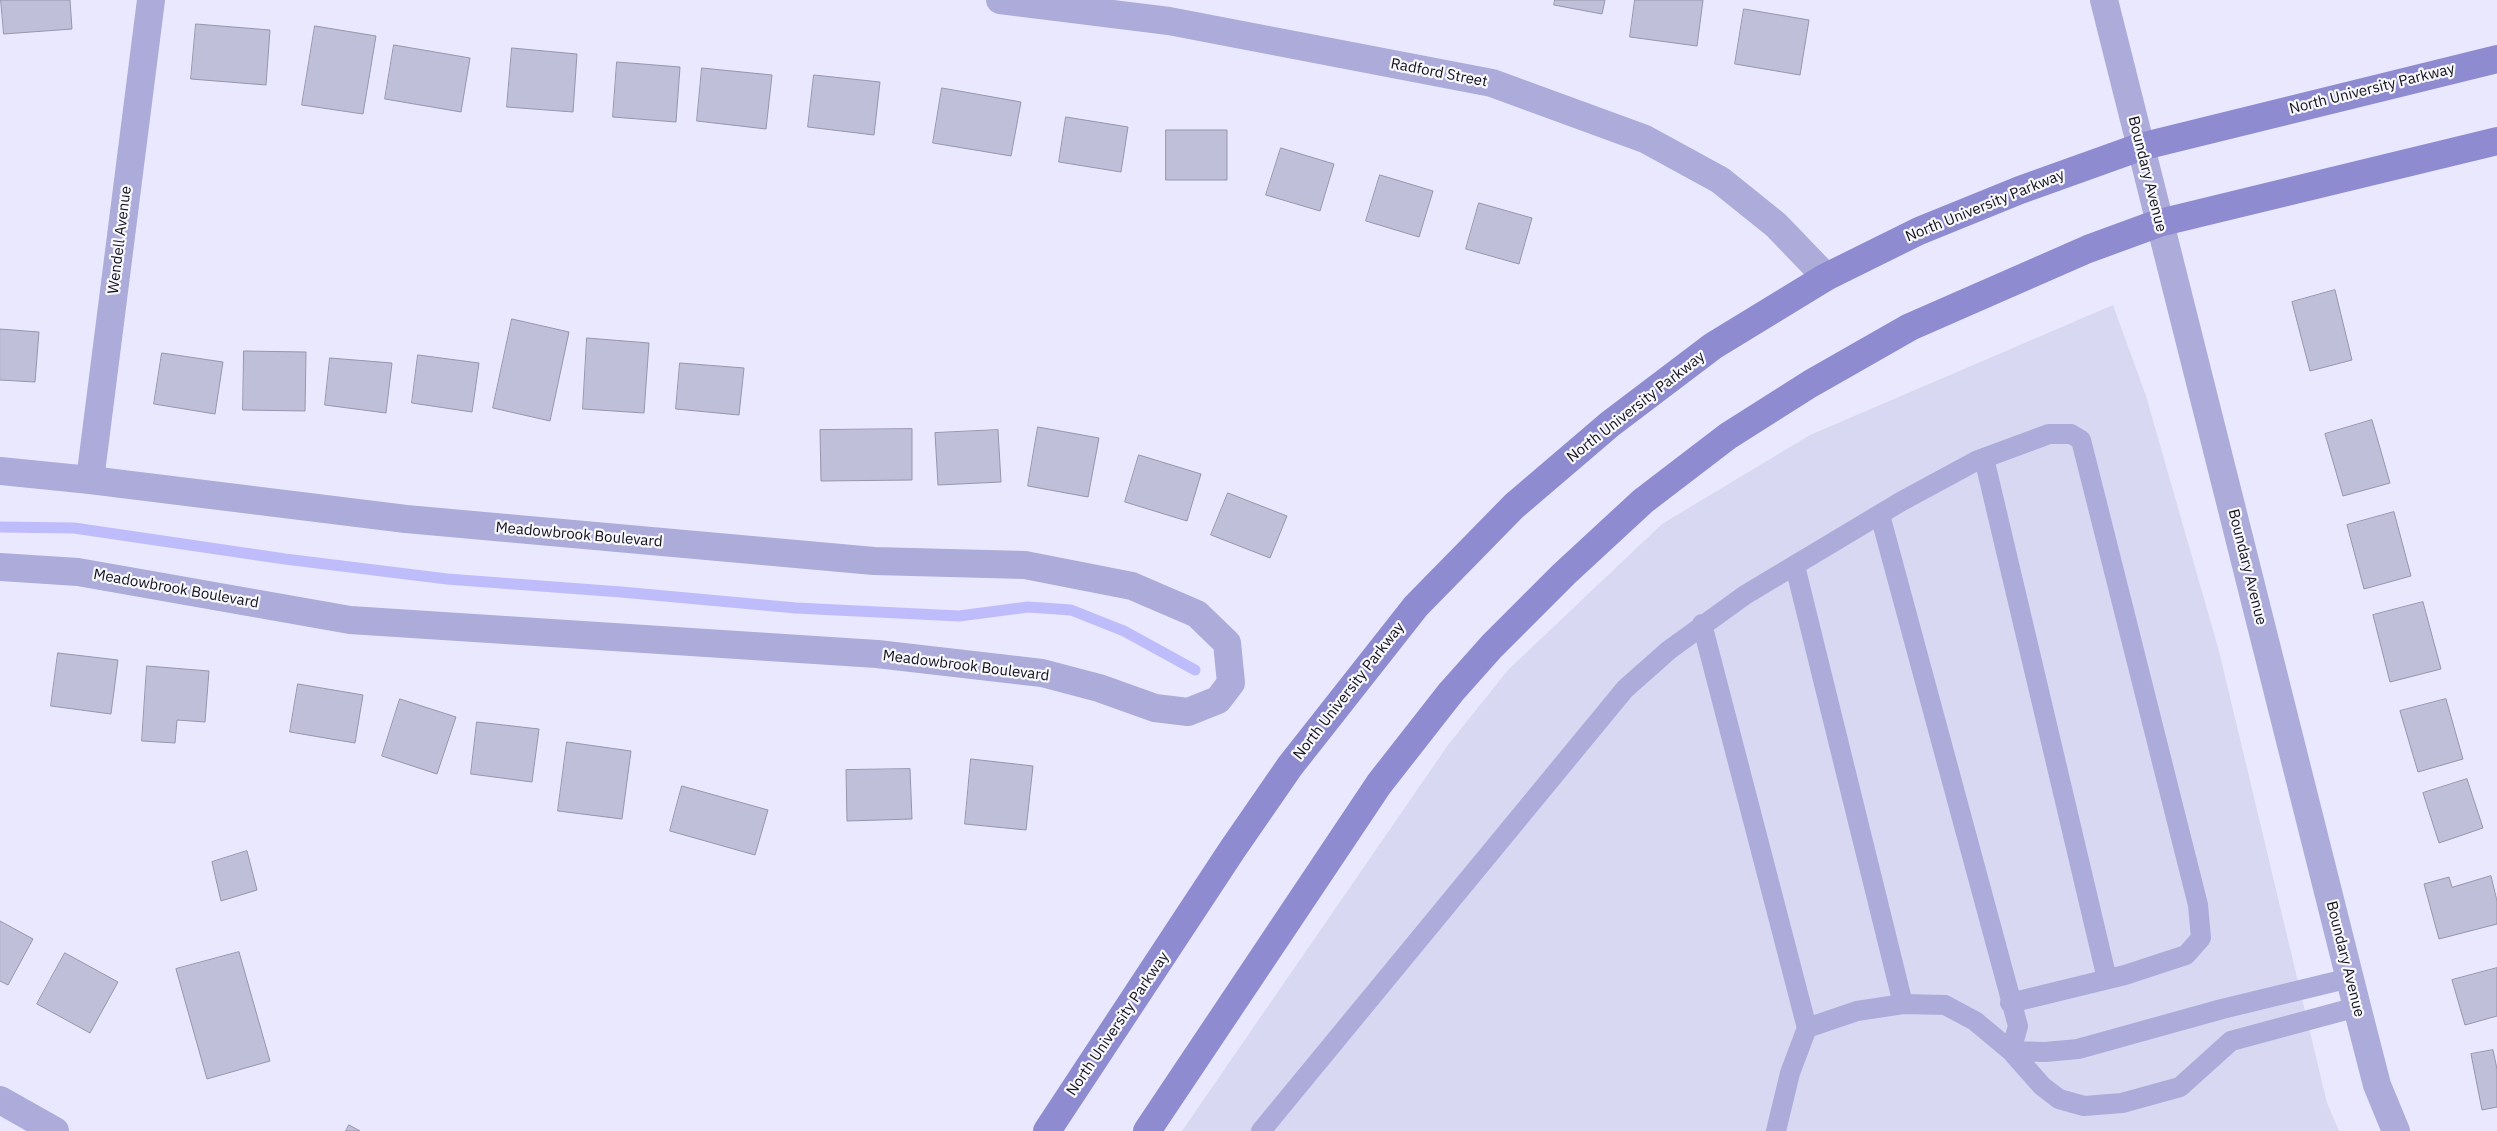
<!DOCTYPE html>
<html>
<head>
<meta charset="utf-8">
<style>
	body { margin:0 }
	canvas { display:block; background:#e9e8fe }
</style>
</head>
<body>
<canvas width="2497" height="1131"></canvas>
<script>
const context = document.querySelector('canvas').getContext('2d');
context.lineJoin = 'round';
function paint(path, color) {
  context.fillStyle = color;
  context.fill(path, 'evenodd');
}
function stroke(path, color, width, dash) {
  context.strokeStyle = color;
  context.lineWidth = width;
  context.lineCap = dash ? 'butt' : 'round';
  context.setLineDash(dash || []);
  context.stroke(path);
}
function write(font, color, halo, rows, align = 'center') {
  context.font = font + ' "IBM Plex Sans",sans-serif';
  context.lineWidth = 4.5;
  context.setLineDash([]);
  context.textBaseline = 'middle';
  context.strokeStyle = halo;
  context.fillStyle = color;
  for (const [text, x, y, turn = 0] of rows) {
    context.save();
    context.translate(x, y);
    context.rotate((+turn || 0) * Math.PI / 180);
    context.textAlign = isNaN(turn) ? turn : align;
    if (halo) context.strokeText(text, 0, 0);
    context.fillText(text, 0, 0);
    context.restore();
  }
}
paint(new Path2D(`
	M2113 305 2146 396 2219 651 2327 1103 2339 1131H1182L1448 745 1508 670 1662 524 1810 435Z`), '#d8d8f2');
stroke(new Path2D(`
	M0 527 74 528 285 559 447 579 621 592 796 608 959 616 1028 607 1071 610 1124 631 1195 670`), '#bfbcfc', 11);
const building = new Path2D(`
	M1 0H70L72 29 4 34Z
	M1555 0H1605L1602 14 1554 5Z
	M1635 0H1703L1697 46 1630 37Z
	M1744 9 1809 20 1800 75 1735 64Z
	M196 24 270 30 266 85 191 79Z
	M315 26 376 36 363 114 302 105Z
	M394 45 470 58 461 112 385 99Z
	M512 48 577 54 573 112 507 107Z
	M617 62 680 67 676 122 613 117Z
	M702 68 772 75 766 129 697 121Z
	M814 75 880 82 874 135 808 127Z
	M942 88 1021 102 1011 156 933 143Z
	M1066 117 1128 127 1121 172 1059 162Z
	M1166 130H1227V180H1166Z
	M1281 148 1334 164 1320 211 1266 195Z
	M1380 175 1433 191 1419 237 1366 221Z
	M1479 203 1532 218 1519 264 1466 249Z
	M2335 290 2352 360 2310 371 2292 302Z
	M512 319 569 332 550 421 493 408Z
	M0 329 39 332 35 382 0 380Z
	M587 338 649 343 644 413 583 409Z
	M244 351 306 352 305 411 243 410Z
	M162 353 223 362 215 414 154 404Z
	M418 355 479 363 472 412 412 403Z
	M330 358 392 363 386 413 325 405Z
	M680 363 744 368 739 415 676 409Z
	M2372 420 2390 483 2343 496 2325 434Z
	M1038 427 1099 438 1088 497 1028 486Z
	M912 429V480L821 481 820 430Z
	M998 430 1001 482 938 485 935 433Z
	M1139 455 1201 474 1187 521 1125 502Z
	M1228 493 1287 516 1270 558 1211 535Z
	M2394 512 2411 576 2364 589 2347 525Z
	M2423 602 2441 669 2390 682 2373 615Z
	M58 653 118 660 111 714 51 706Z
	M147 666 209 671 205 722 177 720 175 743 142 741Z
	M298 684 363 695 355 743 290 732Z
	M400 699 456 717 437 774 382 756Z
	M2446 699 2463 759 2418 772 2400 711Z
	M477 722 539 729 532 782 471 774Z
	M567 742 631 751 622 819 558 811Z
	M971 759 1033 766 1026 830 965 824Z
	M910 769 912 819 847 821 846 770Z
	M2467 779 2483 828 2439 843 2423 793Z
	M682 786 768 810 755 855 670 831Z
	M247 851 257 890 221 901 212 862Z
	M2491 876 2497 901V924L2439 939 2424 884 2449 877 2452 887Z
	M0 921 33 939 8 985 0 981Z
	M239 952 270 1061 207 1079 176 969Z
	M65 953 118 982 90 1033 37 1004Z
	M2497 968V1016L2465 1025 2452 980Z
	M2493 1050 2497 1069V1107L2482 1110 2471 1054Z
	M349 1125 360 1131H346Z`);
paint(building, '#c0bfd9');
stroke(building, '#9695ae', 1);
stroke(new Path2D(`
	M1984 458 2107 979
	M1880 515 2018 1026 2011 1051
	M1795 566 1903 1004
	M1702 624 1807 1028 1790 1073 1776 1131
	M1807 1028 1857 1011 1903 1004 1945 1005 1975 1021 2011 1051 2042 1086 2059 1099 2084 1106 2122 1103 2180 1087 2231 1041 2357 1007
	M2011 1051 2045 1052 2078 1049 2222 1009 2350 978
	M1261 1131 1625 689 1669 650 1745 595 1902 501 1976 461 2049 434H2071L2081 440 2198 905 2201 938 2186 955 2125 975 2010 1003`), '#acabda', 20);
stroke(new Path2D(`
	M1000 0 1169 21 1492 83 1645 139 1720 180 1776 225 1826 277
	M2104 0 2357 1007 2377 1085 2396 1131
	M0 471 90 480 406 519 874 561 1025 565 1132 586 1197 614 1227 643 1231 683 1218 700 1188 712 1155 708 1099 688 1042 673 877 654 350 620 78 572 0 567
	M90 480 151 0`), '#acabda', 28);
stroke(new Path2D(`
	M0 1100 55 1131`), '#acabda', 28);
stroke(new Path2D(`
	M1047 1131 1232 850 1290 766 1416 606 1514 506 1610 424 1713 346 1826 277 1919 231 2020 190 2140 147 2497 59
	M1147 1131 1379 784 1451 692 1492 646 1564 574 1643 501 1728 436 1810 384 1910 327 2088 249 2159 223 2497 141`), '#8f8bd0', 28);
write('15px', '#100f18', '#f7f7fd', [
	["Radford Street",1439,73,11],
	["North University Parkway",2372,89,-14],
	["Boundary Avenue",2147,174,76],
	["North University Parkway",1985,206,-22],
	["Wendell Avenue",120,240,-83],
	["North University Parkway",1636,407,-38],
	["Meadowbrook Boulevard",579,535,5],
	["Boundary Avenue",2247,567,76],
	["Meadowbrook Boulevard",176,589,10],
	["Meadowbrook Boulevard",966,666,7],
	["North University Parkway",1349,691,-52],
	["Boundary Avenue",2345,959,76],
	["North University Parkway",1118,1024,-56]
]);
</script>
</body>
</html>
